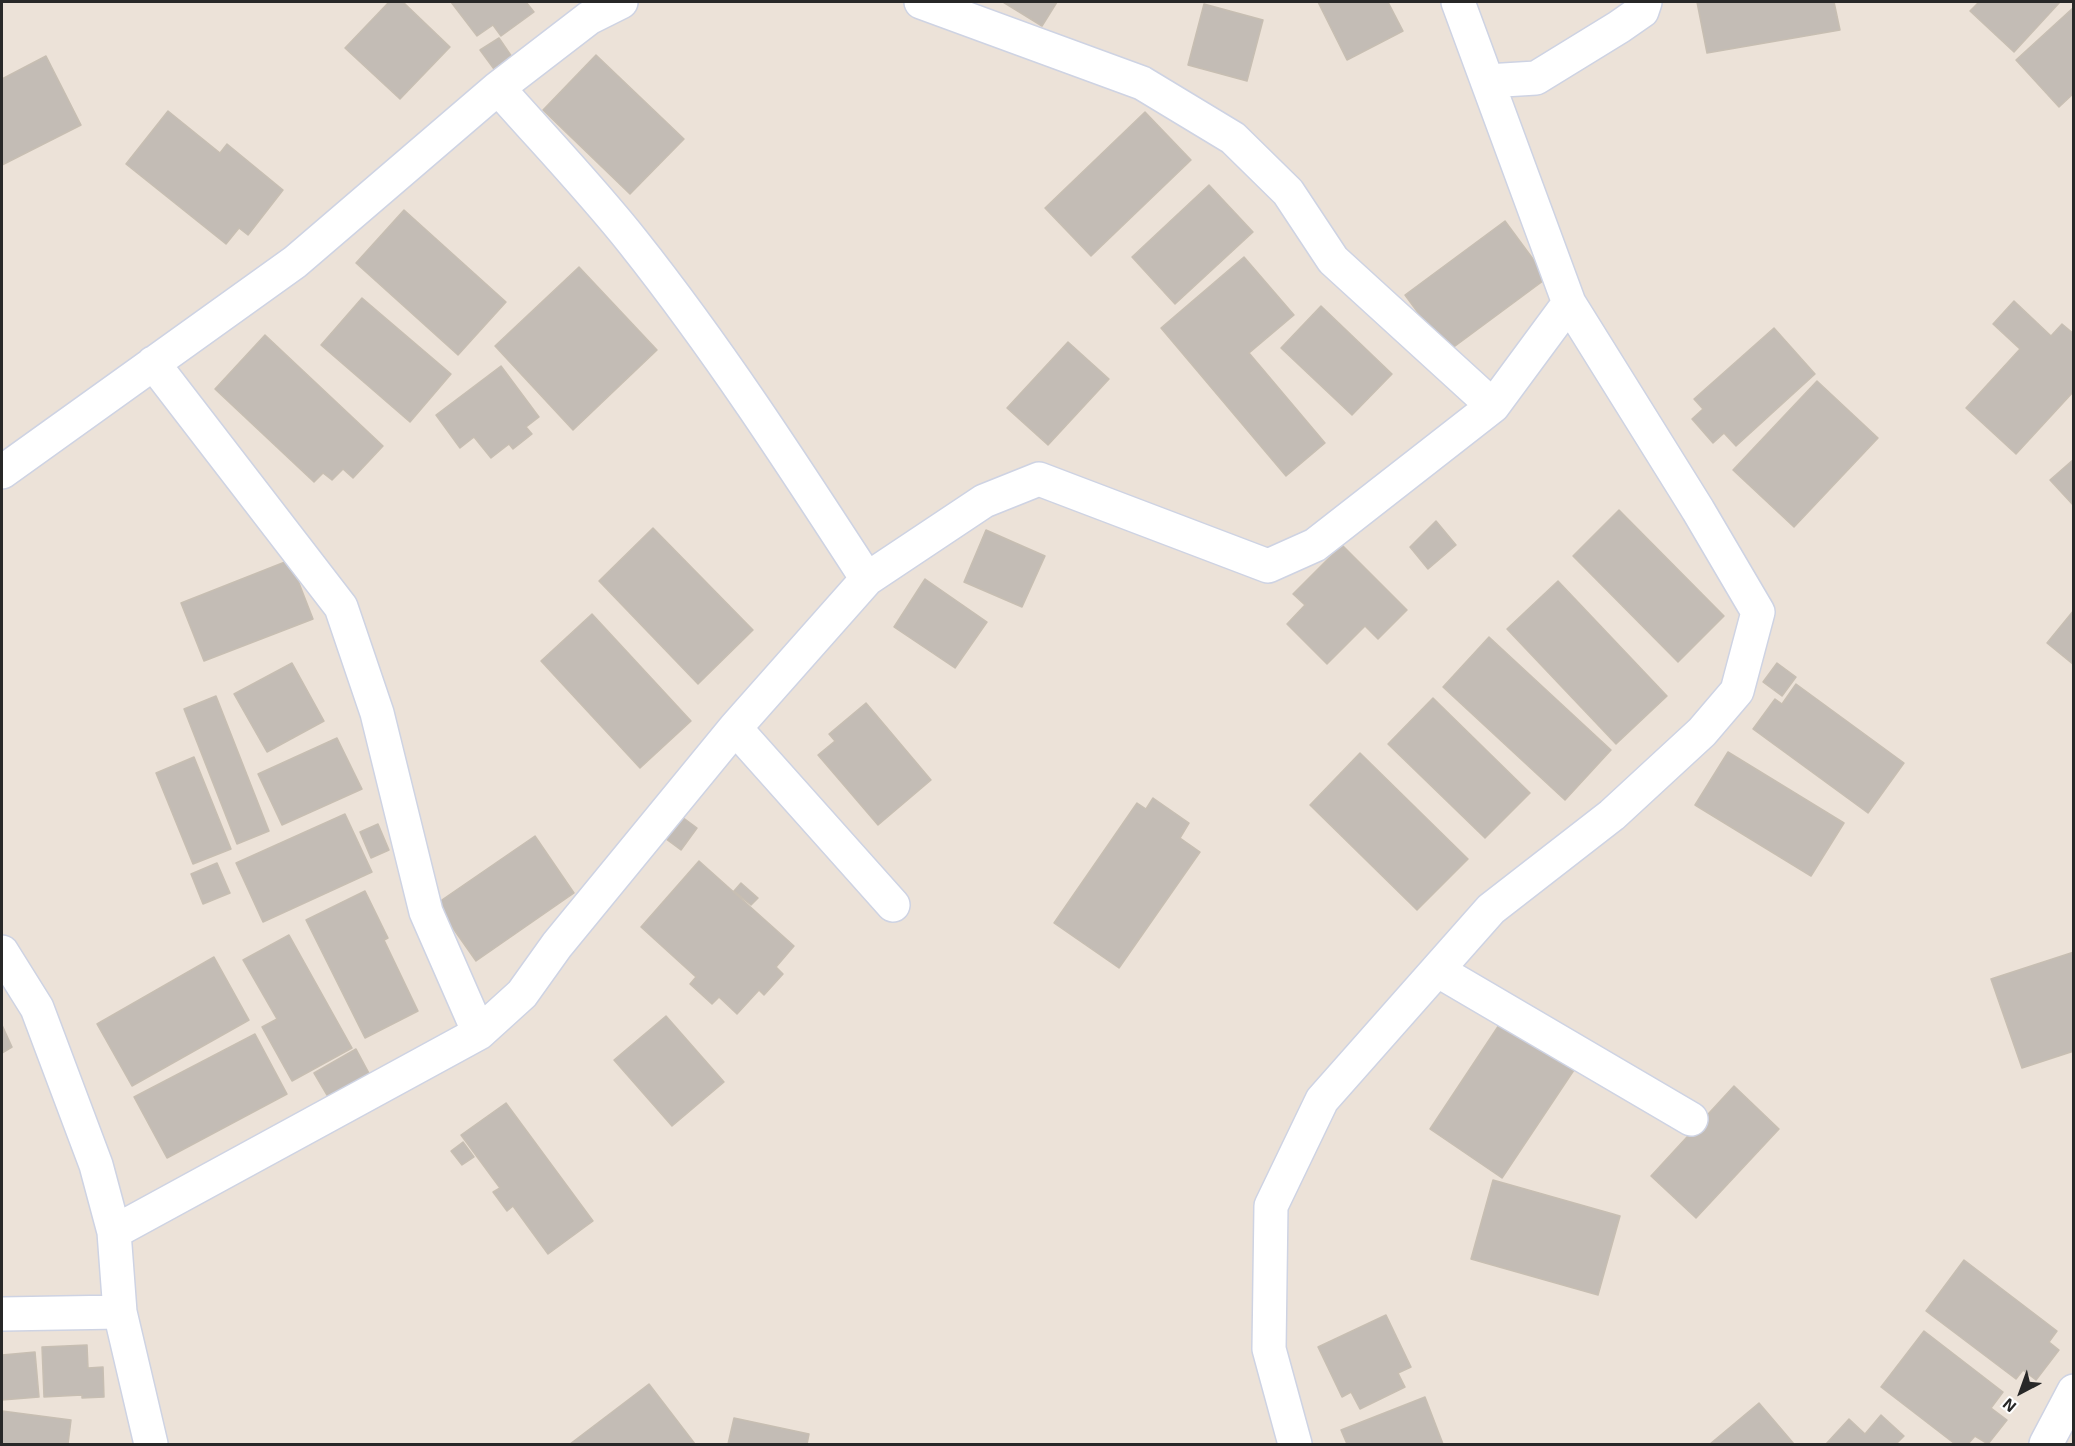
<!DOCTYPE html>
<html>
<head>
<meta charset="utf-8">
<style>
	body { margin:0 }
	#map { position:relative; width:2075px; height:1446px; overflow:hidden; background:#ece2d8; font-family:"Exo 2",sans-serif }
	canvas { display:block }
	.frame { position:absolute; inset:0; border:3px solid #282828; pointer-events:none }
	.north { position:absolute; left:1991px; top:1362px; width:60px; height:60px; -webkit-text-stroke:4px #fff; paint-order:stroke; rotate:221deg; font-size:16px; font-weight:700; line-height:24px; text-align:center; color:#282828 }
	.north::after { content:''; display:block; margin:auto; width:21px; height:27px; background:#282828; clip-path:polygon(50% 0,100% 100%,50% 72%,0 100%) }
</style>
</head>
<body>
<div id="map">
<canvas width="2075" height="1446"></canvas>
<div class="frame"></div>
<div class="north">N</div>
</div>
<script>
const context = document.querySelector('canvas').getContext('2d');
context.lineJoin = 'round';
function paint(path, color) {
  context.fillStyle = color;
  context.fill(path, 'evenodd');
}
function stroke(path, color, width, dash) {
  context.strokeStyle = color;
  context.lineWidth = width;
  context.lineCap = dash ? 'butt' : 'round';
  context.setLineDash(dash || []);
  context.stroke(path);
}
const building = new Path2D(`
	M389 2H403L450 47 400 99 345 48Z
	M451 2H526L534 12 501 36 493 25 477 36Z
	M1003 2H1057L1042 26Z
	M1318 2H1388L1403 31 1347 60Z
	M1697 2H1834L1840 30 1707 53Z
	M1979 2H2060L2014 52 1970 11Z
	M1204 4 1263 20 1247 81 1188 65Z
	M2074 7V93L2059 107 2016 60Z
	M499 38 512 57 494 69 480 50Z
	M596 55 684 139 630 194 543 110Z
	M46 56 81 125 2 165V79Z
	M168 111 220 153 227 144 283 190 248 235 239 228 226 244 126 164Z
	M1145 112 1191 160 1091 256 1045 208Z
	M1209 185 1253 232 1175 304 1132 257Z
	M404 210 506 302 458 355 356 263Z
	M1505 221 1547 278 1447 352 1405 295Z
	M1244 257 1294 315 1249 353 1325 443 1286 476 1161 328Z
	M579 267 657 350 573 430 495 346Z
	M362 298 451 374 410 422 321 345Z
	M2014 301 2051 336 2062 324 2074 334V391L2016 454 1966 408 2020 349 1993 324Z
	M1321 306 1392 374 1352 415 1281 348Z
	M1774 328 1815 374 1736 446 1724 433 1713 443 1692 419 1703 409 1694 399Z
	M265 335 383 446 353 478 343 469 332 480 323 473 314 482 215 389Z
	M1068 342 1109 379 1048 445 1007 408Z
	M501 366 539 417 526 427 532 434 513 449 509 444 491 458 474 437 460 448 436 415Z
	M1817 381 1878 438 1794 527 1733 470Z
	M2074 459V506L2050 480Z
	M1619 510 1724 616 1678 662 1573 556Z
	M1436 521 1456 545 1428 569 1410 547Z
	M653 528 753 630 698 684 599 581Z
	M986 530 1045 556 1022 607 964 582Z
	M1342 545 1407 610 1378 639 1365 626 1327 664 1287 624 1305 605 1293 594Z
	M290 560 313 619 204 661 181 603Z
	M925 579 987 622 955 668 894 627Z
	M1558 581 1667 696 1616 744 1507 629Z
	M2074 610V665L2047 643Z
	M592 614 691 721 640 768 541 661Z
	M1489 637 1611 750 1565 800 1443 687Z
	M292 663 324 721 267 752 234 694Z
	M1777 663 1796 677 1782 696 1763 682Z
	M1796 684 1904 763 1868 813 1753 729 1775 699 1782 704Z
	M216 696 269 831 237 844 184 709Z
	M1433 698 1530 793 1485 838 1388 744Z
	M866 703 931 780 878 825 818 755 835 741 829 734Z
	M337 738 362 789 282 825 258 774Z
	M1728 752 1844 823 1811 876 1695 805Z
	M1360 753 1468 859 1417 910 1310 805Z
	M194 757 231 849 193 864 156 773Z
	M1153 798 1189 823 1180 838 1200 852 1119 968 1054 923 1137 803 1146 809Z
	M674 811 697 828 681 850 658 833Z
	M345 814 372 872 263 922 236 863Z
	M378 824 389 850 371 858 360 832Z
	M535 836 574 893 476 961 436 904Z
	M699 861 794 946 776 967 783 974 764 995 759 990 737 1014 719 997 712 1004 690 984 696 977 641 927Z
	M217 863 230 893 203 904 191 874Z
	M741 883 758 898 751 905 734 891Z
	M365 891 388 938 384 940 418 1011 365 1038 306 920Z
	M289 935 352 1048 292 1081 262 1027 277 1019 243 960Z
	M2074 952V1051L2022 1068 1991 979Z
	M214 957 249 1020 132 1086 97 1024Z
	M666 1016 724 1082 672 1126 614 1060Z
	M1501 1022 1574 1070 1502 1178 1430 1129Z
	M2 1025 12 1047 2 1053Z
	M255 1034 287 1094 167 1158 134 1097Z
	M356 1049 371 1077 330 1100 314 1073Z
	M1734 1086 1779 1129 1696 1218 1651 1176Z
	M506 1103 593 1221 548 1254 513 1206 507 1211 493 1192 500 1188 461 1135Z
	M463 1142 474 1157 462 1165 451 1151Z
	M1493 1180 1620 1216 1598 1295 1471 1259Z
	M1964 1260 2057 1331 2049 1342 2059 1350 2036 1380 2023 1370 2016 1379 1926 1311Z
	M1386 1315 1411 1367 1398 1373 1405 1387 1360 1409 1351 1392 1342 1397 1318 1347Z
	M1924 1331 2003 1392 1991 1408 2007 1420 1988 1444 1975 1436 1968 1444H1955L1881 1387Z
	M87 1345 88 1368 103 1367 104 1397 82 1398V1395L44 1397 42 1347Z
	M35 1352 39 1397 2 1400V1355Z
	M649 1384 695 1444H570Z
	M1425 1397 1443 1444H1347L1341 1430Z
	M1759 1403 1794 1444H1710Z
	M2 1411 71 1420 68 1444H2Z
	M1881 1415 1904 1436 1896 1444H1826L1849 1419 1865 1434Z
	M734 1418 809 1434 807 1444H728Z`);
paint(building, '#c3bcb5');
stroke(building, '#c7beb2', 1.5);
const street = new Path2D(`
	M921 2 1142 83 1233 138 1288 192 1333 260 1493 406
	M1487 81 1536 78 1619 27 1642 11 1645 2
	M498 88C543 139 591 189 633 242 718 349 793 465 867 579
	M153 363 341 607 377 713 426 912 479 1033
	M2 472 295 262 498 88 589 18 621 2
	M735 728 893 905
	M2 952 37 1008 96 1165 114 1232 120 1312 151 1444
	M1437 970 1691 1119
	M114 1232 479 1033 522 994 557 945 735 728 867 579 984 501 1039 479 1268 566 1315 545 1493 406 1569 303
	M2 1314 120 1312
	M1295 1444 1269 1349 1271 1206 1322 1100 1491 909 1612 815 1702 732 1737 691 1758 612 1698 510 1569 303 1458 2
	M2046 1444 2074 1391`);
stroke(street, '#ced3e3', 36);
stroke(street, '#fff', 33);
</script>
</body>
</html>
